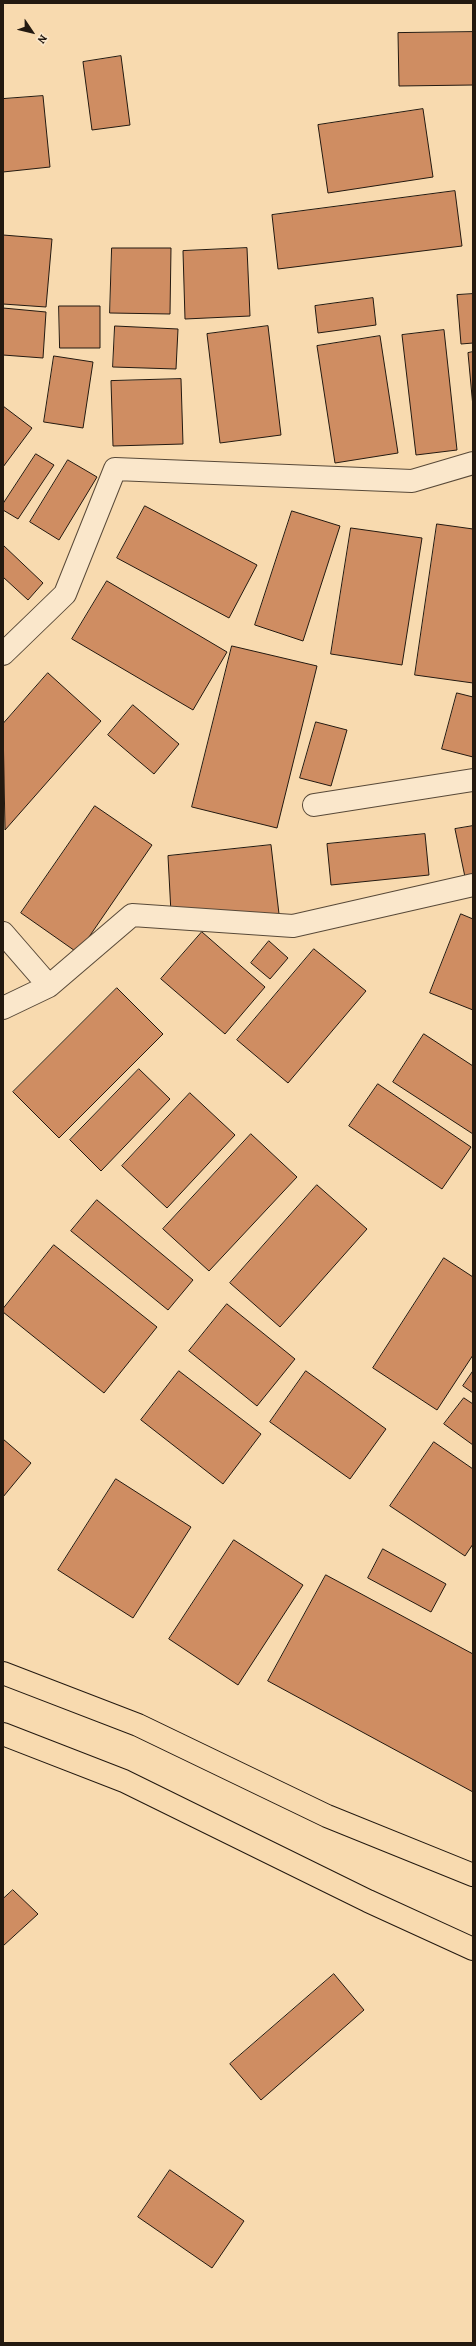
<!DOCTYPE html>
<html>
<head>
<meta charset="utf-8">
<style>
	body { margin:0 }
	#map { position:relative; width:476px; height:2346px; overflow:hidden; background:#f8daaf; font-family:Alegreya,serif }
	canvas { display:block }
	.frame { position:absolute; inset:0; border:4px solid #231910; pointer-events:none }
	.north { position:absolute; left:12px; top:12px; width:40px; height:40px; -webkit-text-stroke:3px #fae7cb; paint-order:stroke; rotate:125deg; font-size:11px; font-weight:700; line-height:16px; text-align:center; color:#231910 }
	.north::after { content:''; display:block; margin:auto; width:14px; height:18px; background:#231910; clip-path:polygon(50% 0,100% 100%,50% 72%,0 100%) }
</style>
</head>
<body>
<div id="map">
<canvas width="476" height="2346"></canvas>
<div class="frame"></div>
<div class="north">N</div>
</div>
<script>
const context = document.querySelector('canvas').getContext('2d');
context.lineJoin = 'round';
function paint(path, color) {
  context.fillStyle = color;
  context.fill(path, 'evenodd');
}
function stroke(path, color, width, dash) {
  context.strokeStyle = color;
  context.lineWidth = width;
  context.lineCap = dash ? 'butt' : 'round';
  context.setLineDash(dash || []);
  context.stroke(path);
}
const building = new Path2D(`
	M473 32V85L399 86 398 33Z
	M121 56 130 125 92 130 83 62Z
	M43 96 50 167 3 172V99Z
	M423 109 433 177 328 193 318 125Z
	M455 191 462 246 278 269 272 215Z
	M3 235 52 239 46 307 3 304Z
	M112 248H171L170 314 110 313Z
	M247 248 250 316 185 319 183 251Z
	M473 294V343L461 344 457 295Z
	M373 298 376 325 318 333 315 306Z
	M59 306H100V348H60Z
	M3 308 46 312 43 358 3 355Z
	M115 326 178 329 176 369 113 367Z
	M268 326 281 435 220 443 207 334Z
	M444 330 457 450 416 455 402 335Z
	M380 336 398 453 335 463 317 346Z
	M473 352V407L468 353Z
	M54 356 93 362 83 428 44 422Z
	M181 379 183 444 113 446 111 381Z
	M3 406 32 428 3 467Z
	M36 454 54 465 18 519 3 510V504Z
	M68 460 97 477 59 540 30 522Z
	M145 506 257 565 229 618 117 558Z
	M292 511 340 526 303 641 255 625Z
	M437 524 473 529V683L415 675Z
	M351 528 422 538 402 665 331 654Z
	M3 545 43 583 28 600 3 577Z
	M107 581 227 652 193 710 72 639Z
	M232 646 317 666 277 828 192 807Z
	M48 673 101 721 5 830 3 724Z
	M457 693 473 697V757L442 749Z
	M133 705 179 744 154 774 108 735Z
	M316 722 347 730 331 786 300 778Z
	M95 806 152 845 78 953 21 913Z
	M473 826V876L465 877 455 829Z
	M425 834 429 875 331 885 327 844Z
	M271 845 279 914 171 913 168 856Z
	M461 914 473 919V1010L430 993Z
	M202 932 265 987 225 1034 161 979Z
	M269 941 288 958 270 979 251 963Z
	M314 949 366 991 288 1083 237 1040Z
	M117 988 163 1034 59 1138 13 1092Z
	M424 1034 473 1066V1134L393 1082Z
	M139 1069 170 1099 101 1171 70 1140Z
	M378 1084 471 1147 442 1189 349 1126Z
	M190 1093 235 1135 167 1208 122 1166Z
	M251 1134 297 1177 209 1271 163 1229Z
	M317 1185 367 1229 280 1327 230 1283Z
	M97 1200 193 1280 168 1310 71 1231Z
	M54 1245 157 1327 104 1393 3 1312V1309Z
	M444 1258 473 1277V1355L437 1410 373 1368Z
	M227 1304 295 1359 257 1406 189 1351Z
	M179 1371 261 1434 223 1484 141 1420Z
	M306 1371 386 1429 350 1479 270 1422Z
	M473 1371V1393L463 1386Z
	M464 1398 473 1404V1445L444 1424Z
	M3 1439 31 1463 3 1497Z
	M434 1442 473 1469V1544L465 1556 390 1506Z
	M116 1479 191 1527 133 1618 58 1570Z
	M234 1540 303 1585 238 1685 169 1639Z
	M383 1549 446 1584 431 1612 368 1578Z
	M326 1575 473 1654V1792L268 1681Z
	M13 1890 38 1914 3 1946V1899Z
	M334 1974 364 2010 261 2100 230 2064Z
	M170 2170 244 2221 212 2268 138 2217Z`);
paint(building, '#cf8d62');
stroke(building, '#231910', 1);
const street = new Path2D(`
	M3 654 65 594 115 469 412 481 473 463
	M314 805 473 780
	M3 933 49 986
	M3 1008 49 986 132 915 293 926 473 885`);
const highway = new Path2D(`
	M3 1673 138 1725 327 1816 473 1875
	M3 1734 124 1781 368 1901 473 1949`);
stroke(street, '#584938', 24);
stroke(highway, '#231910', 24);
stroke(street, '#fae7cb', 22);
stroke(highway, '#f8daaf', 22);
</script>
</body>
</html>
